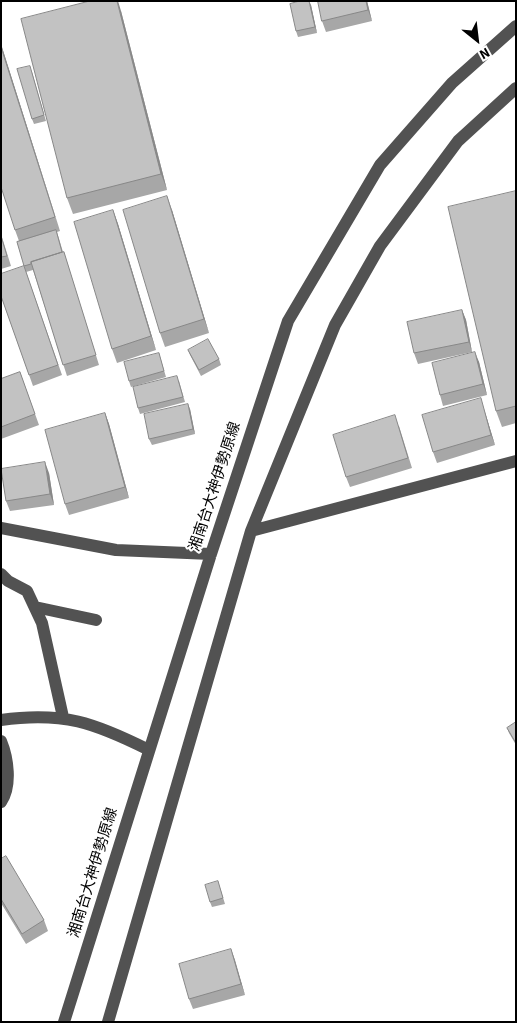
<!DOCTYPE html>
<html>
<head>
<meta charset="utf-8">
<style>
	body { margin:0 }
	#map { position:relative; width:517px; height:1023px; overflow:hidden; background:#fff; font-family:"Source Sans 3",sans-serif }
	canvas { display:block }
	.frame { position:absolute; inset:0; border:2px solid #000; pointer-events:none }
	.north { position:absolute; left:452px; top:15px; width:50px; height:50px; -webkit-text-stroke:4px #fff; paint-order:stroke; rotate:151deg; font-size:14px; font-weight:700; line-height:20px; text-align:center; color:#000 }
	.north::after { content:''; display:block; margin:auto; width:18px; height:22px; background:#000; clip-path:polygon(50% 0,100% 100%,50% 72%,0 100%) }
</style>
</head>
<body>
<div id="map">
<canvas width="517" height="1023"></canvas>
<div class="frame"></div>
<div class="north">N</div>
</div>
<script>
const context = document.querySelector('canvas').getContext('2d');
context.lineJoin = 'round';
function stroke(path, color, width, dash) {
  context.strokeStyle = color;
  context.lineWidth = width;
  context.lineCap = dash ? 'butt' : 'round';
  context.setLineDash(dash || []);
  context.stroke(path);
}
function paint(path, color) {
  context.fillStyle = color;
  context.fill(path, 'evenodd');
}
function write(font, color, halo, rows, align = 'center') {
  context.font = font + ' "Source Sans 3","Noto Sans JP",sans-serif';
  context.lineWidth = 4;
  context.setLineDash([]);
  context.textBaseline = 'middle';
  context.strokeStyle = halo;
  context.fillStyle = color;
  for (const [text, x, y, turn = 0] of rows) {
    context.save();
    context.translate(x, y);
    context.rotate((+turn || 0) * Math.PI / 180);
    context.textAlign = isNaN(turn) ? turn : align;
    if (halo) context.strokeText(text, 0, 0);
    context.fillText(text, 0, 0);
    context.restore();
  }
}
stroke(new Path2D(`
	M1 528 116 550 211 554
	M251 531 516 461
	M1 574 8 581 27 591 42 623 63 717
	M35 607 96 620
	M1 720C63 711 95 723 149 750
	M1 741C8 758 12 786 1 802
	M64 1022 211 554 288 321 380 165 452 83 516 26
	M108 1022 251 531 335 325 380 246 458 141 516 88`), '#525252', 12);
paint(new Path2D(`
	M318 1H367L372 21 326 32 322 21Z
	M311 5 317 33 298 37 296 31Z
	M121 11 167 190 73 214 67 198Z
	M1 44 60 231 57 232 63 252H64L67 262 99 365 67 376 33 270 26 272 17 242 19 241 15 230Z
	M32 72 46 121 34 124 32 119Z
	M516 191V423L502 427 496 411Z
	M113 210 118 224 156 350 117 363 112 349Z
	M172 210 209 333 165 347 160 333Z
	M1 234 11 266 1 269Z
	M24 266 62 375 33 386 1 296Z
	M462 310 466 320 472 352 479 362 487 395 443 406 440 395 472 352 418 364 414 353Z
	M188 350 219 359 221 365 201 376 190 355Z
	M159 353 166 377 131 387 129 381Z
	M20 372 39 425 1 439V379Z
	M179 381 185 402 140 414 138 408Z
	M190 409 195 434 152 445 149 439Z
	M484 409 495 445 437 463 433 452Z
	M105 413 109 424 129 498 69 515 65 504Z
	M399 426 412 468 350 487 346 477Z
	M49 473 54 505 10 511 6 501Z
	M516 722V745L509 733 507 728Z
	M1 859 44 920 48 931 26 944 1 903Z
	M218 881 225 904 212 907 210 902Z
	M231 949 245 995 193 1009 189 999Z`), '#a7a7a7');
paint(new Path2D(`
	M117 1H118L121 11 167 190 161 174Z
	M309 1 311 5 317 33 315 27Z
	M366 1H367L372 21 368 10Z
	M1 44 60 231 1 47Z
	M167 196 172 210 209 333 204 319Z
	M113 210 118 224 156 350 151 336Z
	M462 310 466 320 472 352 469 342Z
	M475 352 479 362 487 395 483 384Z
	M481 398 484 409 495 445 491 435Z
	M188 404 190 409 195 434 193 429Z
	M105 413 109 424 129 498 125 487Z
	M45 462 49 473 54 505 50 494Z
	M231 949 235 960 245 995 241 984Z`), '#888');
const building = new Path2D(`
	M90 1H117L161 174 67 198 21 19Z
	M300 1H309L315 27 296 31 290 4Z
	M318 1H366L368 10 322 21Z
	M1 47 55 217 15 230 1 187Z
	M30 66 44 115 32 119 17 69Z
	M516 191V406L496 411 448 207Z
	M167 196 204 319 160 333 123 210Z
	M113 210 151 336 112 349 74 222Z
	M56 230 62 252 31 262V264L24 266 17 242Z
	M1 236 7 256 1 257Z
	M64 252 96 355 63 365 31 262Z
	M24 266 58 365 29 375 1 296V274Z
	M462 310 469 342 414 353 407 322Z
	M208 339 219 359 199 370 188 350Z
	M475 352 483 384 440 395 432 363Z
	M159 353 164 371 129 381 124 362Z
	M20 372 35 414 1 427V379Z
	M177 376 183 397 138 408 133 387Z
	M481 398 491 435 433 452 422 415Z
	M188 404 193 429 149 439 144 414Z
	M105 413 125 487 65 504 45 430Z
	M395 415 408 458 346 477 333 435Z
	M45 462 50 494 6 501 1 469Z
	M516 722V743L507 728Z
	M6 856 44 920 22 934 1 899V859Z
	M218 881 223 898 210 902 205 885Z
	M231 949 241 984 189 999 179 964Z`);
paint(building, '#c2c2c2');
stroke(building, '#888', 1);
write('15px', '#000', '#fff', [
	["湘南台大神伊勢原線",216,487,-72],
	["湘南台大神伊勢原線",94,873,-73]
]);
</script>
</body>
</html>
